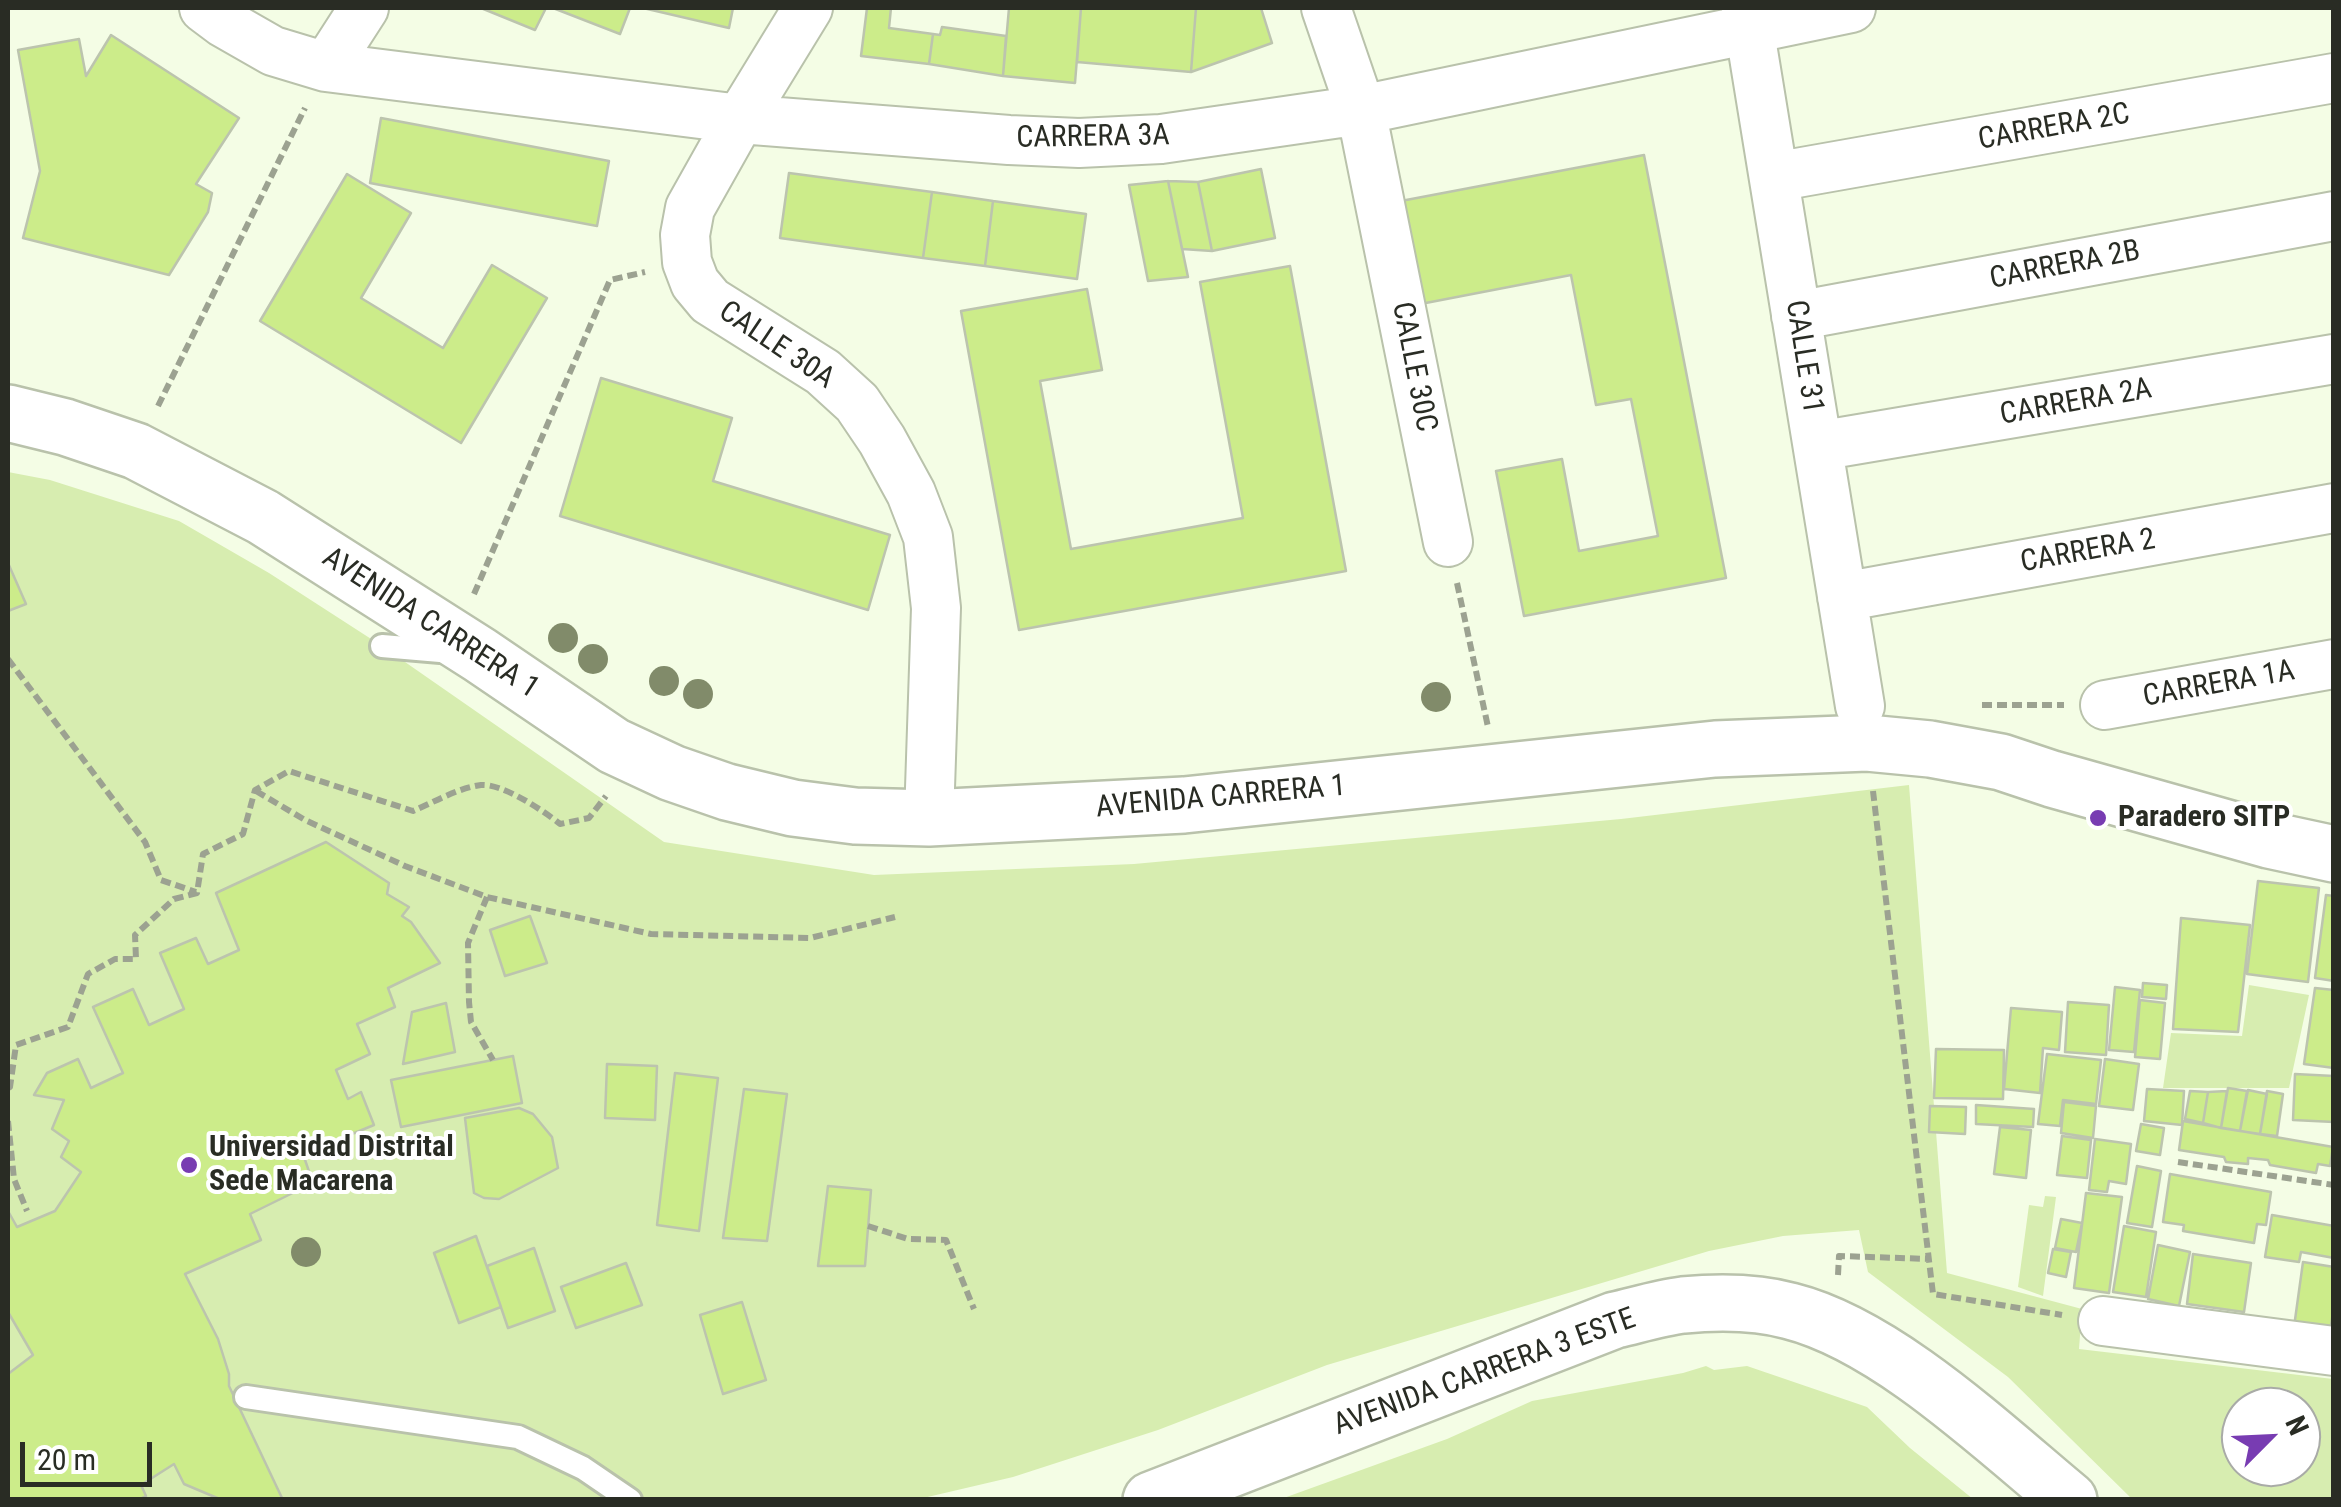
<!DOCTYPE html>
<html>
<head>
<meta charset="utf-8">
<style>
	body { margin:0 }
	#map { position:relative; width:2341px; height:1507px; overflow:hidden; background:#f4fde5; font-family:"Roboto Condensed",sans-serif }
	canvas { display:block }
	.frame { position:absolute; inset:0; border:10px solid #292c24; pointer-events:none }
	.north { position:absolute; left:2221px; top:1387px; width:100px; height:100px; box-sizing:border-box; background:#fff; border:2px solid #a9aba7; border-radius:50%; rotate:66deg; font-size:28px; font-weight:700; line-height:40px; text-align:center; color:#292c24 }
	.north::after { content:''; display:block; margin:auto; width:35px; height:45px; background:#783cb2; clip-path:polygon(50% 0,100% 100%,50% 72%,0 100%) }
	.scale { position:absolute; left:20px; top:1442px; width:132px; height:45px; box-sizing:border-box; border:5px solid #292c24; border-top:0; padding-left:12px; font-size:30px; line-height:35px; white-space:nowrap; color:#292c24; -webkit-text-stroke:8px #fff; paint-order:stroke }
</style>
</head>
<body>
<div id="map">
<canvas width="2341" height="1507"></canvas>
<div class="frame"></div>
<div class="north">N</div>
<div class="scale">20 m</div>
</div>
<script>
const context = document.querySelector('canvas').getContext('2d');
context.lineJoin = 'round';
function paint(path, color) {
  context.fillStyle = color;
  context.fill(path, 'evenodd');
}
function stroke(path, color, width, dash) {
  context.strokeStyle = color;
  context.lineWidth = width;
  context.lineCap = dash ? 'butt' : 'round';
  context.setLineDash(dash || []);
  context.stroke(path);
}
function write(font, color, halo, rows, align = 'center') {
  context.font = font + ' "Roboto Condensed",sans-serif';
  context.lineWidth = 8;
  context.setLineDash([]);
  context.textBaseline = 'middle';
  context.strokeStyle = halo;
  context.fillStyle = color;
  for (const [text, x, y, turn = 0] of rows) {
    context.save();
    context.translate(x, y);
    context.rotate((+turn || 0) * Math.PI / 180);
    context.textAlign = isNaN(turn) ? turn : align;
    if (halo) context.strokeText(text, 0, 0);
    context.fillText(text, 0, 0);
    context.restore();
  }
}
paint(new Path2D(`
	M8 472 50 480 179 521 269 573 382 646 664 842 874 875 1134 864 1621 819 1909 785 1947 1273 2082 1309 2079 1349 2333 1379V1499H2132L2008 1377 1868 1272 1859 1230 1783 1236 1709 1251 1327 1365 1158 1430 1013 1477 919 1499H8ZM2241 1407H2301V1467H2241Z
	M2249 985 2309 995 2289 1088H2163L2171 1033 2242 1036Z
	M2045 1196 2056 1197 2043 1296 2018 1287 2029 1205 2043 1207Z
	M1706 1366 1714 1370 1747 1366 1867 1407 1910 1448 1973 1499H1281L1447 1439 1532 1401 1683 1373Z`), '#d7edb0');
const building = new Path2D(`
	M481 8H546L535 30Z
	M553 8H630L620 34Z
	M643 8H733L729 28Z
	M867 8H891L889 28 933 34 929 64 861 56Z
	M1009 8H1081L1075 83 1003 76Z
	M1081 8H1196L1191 72 1077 62Z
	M1196 8H1261L1272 43 1191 72Z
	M942 27 1006 36 1003 76 929 64 933 34 940 35Z
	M111 35 239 118 196 184 212 193 208 212 169 275 23 238 40 171 18 50 79 39 86 76Z
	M381 118 609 161 597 226 370 183Z
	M1644 155 1726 578 1524 616 1496 471 1562 459 1579 551 1658 536 1631 399 1596 405 1571 275 1405 307 1385 204Z
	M1261 169 1275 238 1212 251 1198 182Z
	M789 173 932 192 923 258 780 238Z
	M347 174 411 213 361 298 443 348 492 265 547 298 461 443 260 321Z
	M1168 181 1198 182 1212 251 1182 249Z
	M1168 181 1188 277 1148 281 1129 185Z
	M932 192 993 201 985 266 923 258Z
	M993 201 1086 214 1077 279 985 266Z
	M1290 266 1346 571 1019 630 961 311 1087 289 1102 370 1040 381 1071 549 1243 518 1200 282Z
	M601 378 732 418 713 481 890 535 868 610 560 516Z
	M8 563 26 604 8 611Z
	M326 842 389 883 387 894 409 907 402 916 411 922 440 963 388 988 395 1007 357 1024 370 1054 336 1070 348 1099 361 1092 374 1125 303 1154 313 1183 250 1214 261 1240 185 1274 218 1339 229 1374V1386L282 1498 279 1500H222L184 1484 174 1464 141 1485 146 1496 138 1500H8V1374L33 1355 8 1312V1211L17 1227 55 1211 81 1172 61 1157 69 1141 52 1129 64 1100 34 1095 47 1073 78 1059 91 1088 123 1073 93 1007 133 989 149 1025 184 1009 160 953 196 938 208 964 239 950 216 893Z
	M2258 881 2319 888 2308 982 2247 974Z
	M2326 895 2334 896V981L2315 978Z
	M530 916 547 963 505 976 490 930Z
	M2181 918 2250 925 2238 1032 2173 1029Z
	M2143 983 2167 985 2166 999 2142 997Z
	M2115 987 2140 990 2134 1052 2109 1050Z
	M2315 988 2334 990V1068L2304 1064Z
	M2140 1000 2165 1003 2160 1059 2135 1057Z
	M2068 1002 2109 1005 2106 1055 2065 1052Z
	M446 1003 455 1052 403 1064 412 1012Z
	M2011 1008 2062 1012 2059 1050 2043 1048 2040 1093 2004 1089Z
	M1936 1049 2004 1050 2003 1099 1934 1098Z
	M2047 1054 2101 1060 2096 1104 2063 1100 2060 1126 2038 1124Z
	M513 1056 522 1103 401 1127 391 1080Z
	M2105 1059 2139 1064 2133 1110 2099 1106Z
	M607 1064 657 1066 655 1120 605 1118Z
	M675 1073 718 1078 699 1231 657 1225Z
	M2295 1074 2334 1076V1122L2293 1120Z
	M2228 1088 2247 1091 2240 1131 2221 1128Z
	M744 1089 787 1094 767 1241 723 1238Z
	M2147 1089 2184 1091 2182 1125 2144 1121Z
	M2248 1090 2267 1094 2260 1134 2240 1131Z
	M2190 1091 2208 1092 2203 1123 2185 1119Z
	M2227 1091 2221 1128 2203 1123 2208 1092Z
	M2267 1091 2283 1094 2277 1136 2260 1134Z
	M2064 1102 2096 1106 2093 1138 2061 1133Z
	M1976 1105 2034 1109 2033 1127 1976 1124Z
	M1930 1106 1966 1107 1965 1134 1929 1132Z
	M519 1108 533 1114 552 1137 558 1168 499 1199 484 1198 474 1193 465 1118Z
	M2183 1121 2333 1147 2330 1166 2318 1164 2316 1173 2270 1165 2268 1160 2248 1158V1164L2226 1162 2224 1157 2179 1150Z
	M2141 1124 2164 1128 2160 1155 2136 1151Z
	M2000 1127 2031 1130 2026 1178 1994 1174Z
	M2062 1136 2091 1140 2087 1178 2057 1175Z
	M2095 1139 2131 1144 2126 1184 2109 1181 2107 1192 2089 1190Z
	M2137 1166 2161 1171 2152 1227 2127 1223Z
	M2170 1174 2271 1192 2266 1225 2257 1224 2254 1243 2183 1231 2184 1225 2163 1222Z
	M828 1186 871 1190 865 1266H818Z
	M2086 1193 2122 1197 2109 1293 2074 1288Z
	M2272 1215 2334 1226V1258L2301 1252 2299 1262 2265 1257Z
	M2061 1219 2082 1223 2076 1252 2055 1248Z
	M2124 1226 2156 1232 2146 1297 2113 1292Z
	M476 1236 501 1307 459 1323 434 1253Z
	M2158 1245 2190 1252 2179 1306 2148 1299Z
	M534 1248 555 1311 508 1328 487 1266Z
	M2053 1249 2071 1252 2066 1277 2048 1273Z
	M2193 1254 2251 1263 2244 1312 2187 1304Z
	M2303 1262 2334 1267V1306L2330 1332 2294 1327Z
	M626 1263 642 1305 576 1328 561 1287Z
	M742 1302 766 1380 723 1394 700 1315Z`);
paint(building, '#ccec8a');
stroke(building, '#bcc4ae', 2.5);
const lane = new Path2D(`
	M382 646 452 652
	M246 1397 518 1437 583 1468 630 1500`);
const street = new Path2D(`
	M204 8 224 23 273 51 326 67 740 119 1009 140 1079 143 1161 139 1361 110 1851 8
	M808 8 740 119 690 208 685 235 687 262 695 283 710 301 823 372 857 403 882 440 911 493 928 537 936 608 929 818
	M1326 8 1361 110 1448 542
	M1746 8 1860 706
	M326 67 364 8
	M1774 177 2334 78
	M1796 316 2334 216
	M1818 446 2334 359
	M1842 597 2334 508
	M2105 705 2334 664
	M2103 1321 2334 1351`);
const primary = new Path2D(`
	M8 413 65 427 136 451 263 517 480 655 614 746 672 773 727 792 793 808 855 816 929 818 1184 805 1715 749 1867 743 1930 749 2001 762 2052 779 2269 840 2334 854
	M1151 1500 1615 1320C1637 1315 1660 1308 1683 1305 1716 1302 1757 1302 1790 1311 1886 1335 1993 1437 2069 1500`);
stroke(lane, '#b9c2ab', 28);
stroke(street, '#b9c2ab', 52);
stroke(primary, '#b9c2ab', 60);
stroke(new Path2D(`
	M158 406 305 108
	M1457 583 1488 727
	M474 594 610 280 645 272
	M8 659 145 842 161 880 196 892
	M1982 705H2064
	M256 791 305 820 405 866 487 897 651 934 810 938 895 917
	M1873 791 1933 1294 2062 1315
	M487 897 468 943 469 1002 471 1022 493 1060
	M8 1088 10 1087 16 1045 68 1027 88 974 115 959H136L135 935 174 899 197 893 203 854 243 834 255 790 289 771 413 811C434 802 458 788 481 785 502 783 544 811 560 824L589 818 606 796
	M8 1121 14 1179 27 1211
	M2178 1162 2334 1185
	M868 1226 908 1239 946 1240 974 1309
	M1838 1275 1839 1256 1929 1259`), '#9ca291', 6, [10, 5]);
stroke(lane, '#fff', 22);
stroke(street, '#fff', 48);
stroke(primary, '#fff', 55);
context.fillStyle = '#818b6a';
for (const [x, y] of [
	[563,638],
	[593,659],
	[664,681],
	[698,694],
	[1436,697],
	[306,1252]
]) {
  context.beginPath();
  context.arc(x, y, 15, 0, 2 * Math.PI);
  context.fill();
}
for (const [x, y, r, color] of [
	[2098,818,10,"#783cb2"],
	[189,1165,10,"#783cb2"]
]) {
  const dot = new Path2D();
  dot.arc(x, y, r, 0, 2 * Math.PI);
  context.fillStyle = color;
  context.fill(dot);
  stroke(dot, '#fff', 4);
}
write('30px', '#292c24', '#fff', [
	["CARRERA 2C",2054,128,-10],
	["CARRERA 3A",1093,138,-1],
	["CARRERA 2B",2065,266,-11],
	["CALLE 30A",776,346,34],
	["CALLE 31",1803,357,81],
	["CALLE 30C",1413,367,79],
	["CARRERA 2A",2076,403,-10],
	["CARRERA 2",2088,552,-10],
	["AVENIDA CARRERA 1",430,624,33],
	["CARRERA 1A",2219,685,-10],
	["AVENIDA CARRERA 1",1221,798,-5],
	["AVENIDA CARRERA 3 ESTE",1485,1373,-20]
]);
write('bold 30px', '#292c24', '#fff', [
	["Paradero SITP",2118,818],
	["Universidad Distrital",209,1148],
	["Sede Macarena",209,1182]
], 'left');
</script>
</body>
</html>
